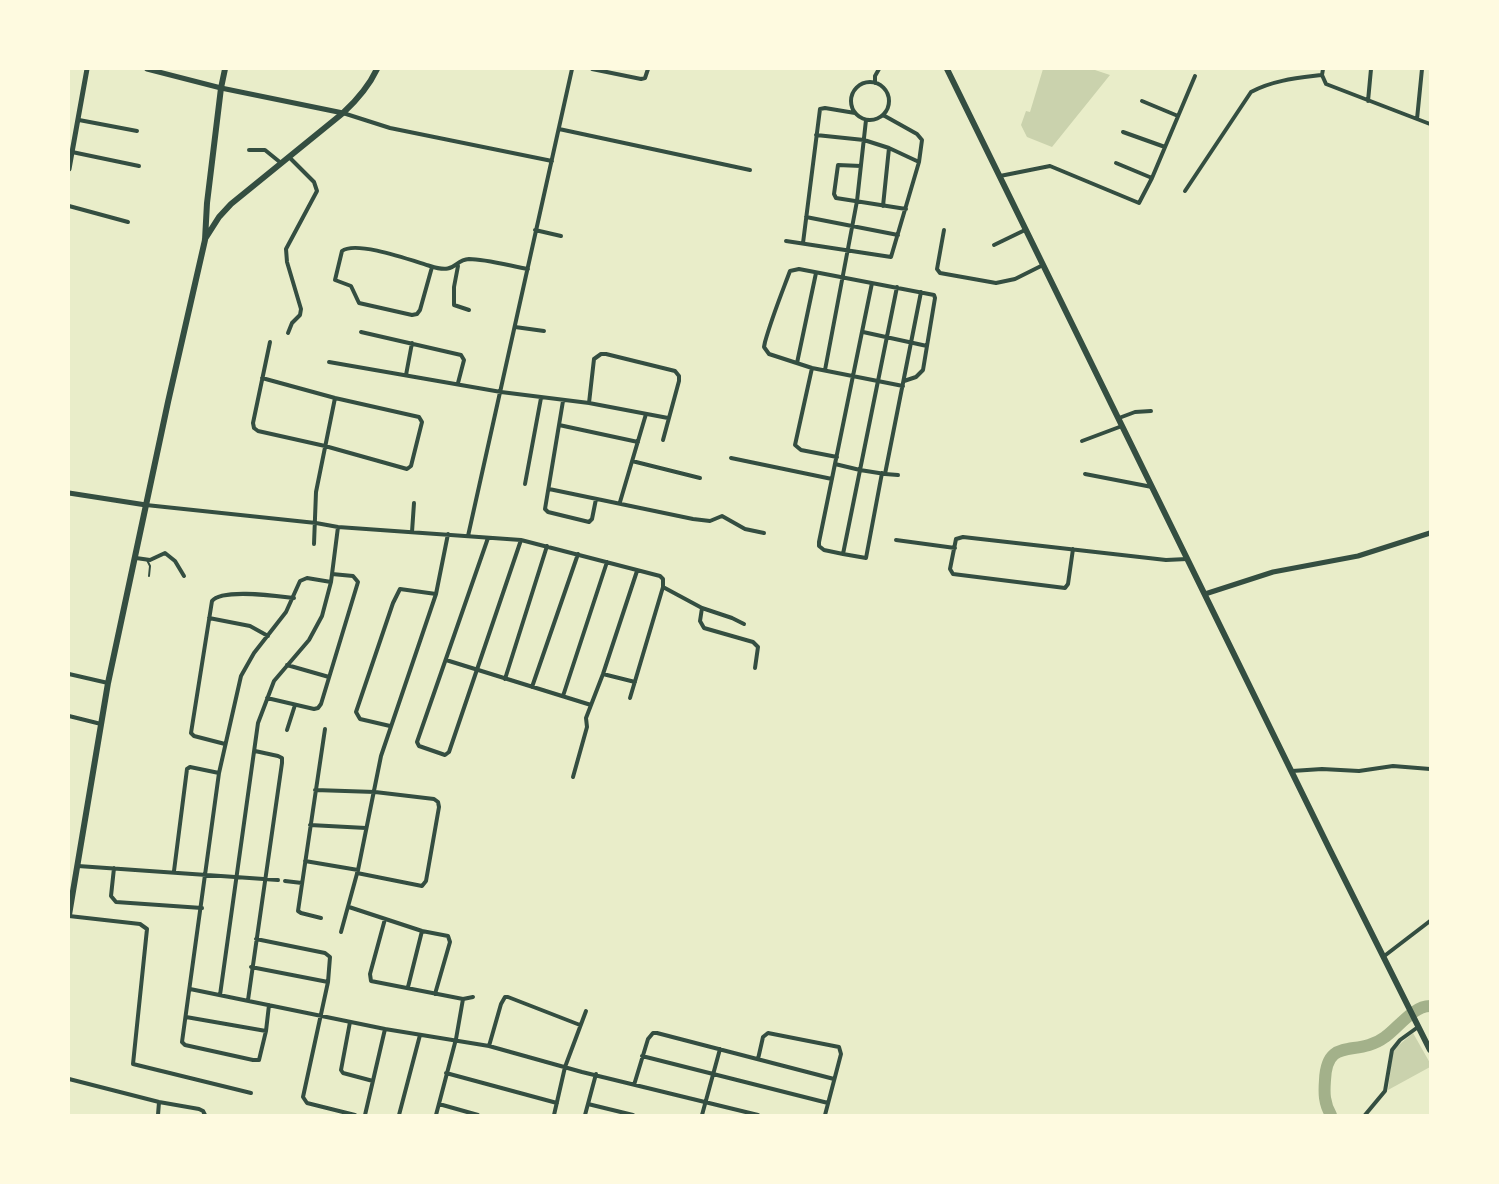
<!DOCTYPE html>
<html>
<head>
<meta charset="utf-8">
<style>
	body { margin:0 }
	#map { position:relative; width:1499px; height:1184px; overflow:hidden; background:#e9edc9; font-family:"Nunito Sans",sans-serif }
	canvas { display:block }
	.frame { position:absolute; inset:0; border:70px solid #fefae0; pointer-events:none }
</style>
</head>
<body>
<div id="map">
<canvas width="1499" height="1184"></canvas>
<div class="frame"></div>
</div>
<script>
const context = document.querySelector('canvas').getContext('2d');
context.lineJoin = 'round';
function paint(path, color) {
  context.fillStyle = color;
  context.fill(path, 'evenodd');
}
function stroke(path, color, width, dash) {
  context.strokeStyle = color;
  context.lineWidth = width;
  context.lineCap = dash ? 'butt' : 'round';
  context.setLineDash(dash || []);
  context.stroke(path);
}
paint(new Path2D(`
	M1043 69H1092L1110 75 1052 147 1027 137 1021 125 1026 111 1030 112Z
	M1413 1033 1430 1063V1067L1388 1090 1393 1050Z`), '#cad2ad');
stroke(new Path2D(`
	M1331 1115C1324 1103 1324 1093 1325 1080 1327 1035 1357 1058 1385 1037 1398 1028 1413 1006 1430 1006`), '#a3b18a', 12);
stroke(new Path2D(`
	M147 560 150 566 149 576`), '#344e41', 2);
stroke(new Path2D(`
	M592 69 641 79 645 78 648 69
	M1323 69 1322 75 1326 84 1430 124
	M851 101a19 19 0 1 1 38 0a19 19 0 1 1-38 0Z
	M875 83V76L879 69
	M1142 101 1178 116
	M1368 101 1371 69
	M343 113 390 128 552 161
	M1417 119 1422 69
	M79 120 137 131
	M559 129 750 170
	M1123 132 1165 147
	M816 135 864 140 889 148 919 162
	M249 150H265L281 163
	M72 152 139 166
	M1116 163 1152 178
	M861 166 838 165 834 194 836 198 906 209
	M1000 176 1050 166 1139 203 1152 178 1195 76
	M1185 191 1251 92C1273 80 1298 78 1322 75
	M69 206 128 222
	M883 206 889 148
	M806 217 898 235
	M535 230 561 236
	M944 230 937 269 940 273 996 283 1015 279 1043 265
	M786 241 891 257 919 162 922 140 917 134 883 115
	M803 243 820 109 825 108 855 113
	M994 245 1025 230
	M458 266 454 287V305L469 310
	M432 267 420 310 417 314 412 315 359 303 351 286 335 280 342 251C356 240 413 261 430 266 457 275 453 260 469 259 485 259 511 266 528 269
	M872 283 819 542V546L824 550 843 554 860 470 885 474 921 292
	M515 327 544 331
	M361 332 461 355 464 360 458 383
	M863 332 927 346
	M288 333 292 323 300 315 301 309 287 262 286 249 317 191 314 182 289 157
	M329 362 501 392 589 403 668 418
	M797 363 816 273
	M812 368 795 445 801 450 837 457
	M825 370 857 201 866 120
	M406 375 412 343
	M262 378 335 398 419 417 422 422 411 466 407 469 325 446 258 431 254 428 253 423 270 342
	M903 386 812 368 769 354 764 347 765 342C772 317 781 295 790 271L799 269 934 295 935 298 923 370 916 377 904 381
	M563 401 545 509 548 512 589 522 592 519 596 499
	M589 403 594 359 601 354H606L675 371 679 376V381L663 440
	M1119 418 1135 412 1151 411
	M559 425 638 442
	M1082 441 1122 426
	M731 458 832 479
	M632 461 700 478
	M835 464 860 470 897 287
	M885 474 898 475
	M1085 474 1152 487
	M525 484 541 398
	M549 489 693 519 710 521 722 516 745 529 764 533
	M620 502 646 414
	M146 505 316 523 338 527 521 540 660 576 663 579V587L630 698
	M412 532 414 503
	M468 536 572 69
	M488 538 417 742 419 746 445 755 449 752 521 540
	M896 540 955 548
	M314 544 316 492 335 398
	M1073 549 1068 584 1065 588 953 574 950 569 956 539 963 537 1166 560 1187 559
	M843 554 866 558 882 473
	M136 558 150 560 165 553 175 561 184 576
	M663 587 702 608 732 618 744 624
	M702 608 700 621 704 628 753 642 758 647 755 668
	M209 618 250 626 268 636
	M446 660 591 705
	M287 665 329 677
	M69 674 108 683
	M603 674 635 682
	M505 679 547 546
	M532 687 578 554
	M563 696 607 562
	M267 698 314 709 318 708 321 704 358 582 353 576 332 574
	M69 716 101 724
	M390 726 360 719 356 712 393 603 400 589 436 594
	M287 730 295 705
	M225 744 194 736 191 733 212 601C222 588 277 596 294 598
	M1292 771 1322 769 1359 771 1393 766 1430 769
	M573 777 587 727 586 718 603 674 637 571
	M310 825 366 828
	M305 861 358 870 357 873 422 886 426 881 439 807 438 802 434 799 375 792 315 790
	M78 866 278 880
	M114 868 111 896 116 902 202 908
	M174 871 187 769 190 767 219 773
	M285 881 302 883
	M349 907 422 931 448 936 450 942 435 994
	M69 916 140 924 147 929 133 1064 251 1093
	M321 918 301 913 298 911 325 729
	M385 919 370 974 371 981 463 999 456 1039 436 1115
	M341 932 358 870 381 756 436 594 448 534
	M256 939 325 953 330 957 328 982 303 1097 307 1103 355 1115
	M1383 957 1430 921
	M251 967 328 982
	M408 987 422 931
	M190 989 385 1029 489 1046 582 1072 758 1115
	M220 995 258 723 274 681 309 640 322 616 331 582 338 527
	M463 999 473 997
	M248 1000 282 763V758L278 756 255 751
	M269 1005 266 1031 259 1060H253L185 1045 182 1042 219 773 241 676 254 653 286 612 300 581 307 578 331 582
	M186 1017 266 1031
	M350 1022 341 1070 343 1073 373 1081
	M489 1046 501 1004 505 997H508L580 1025
	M642 1056 828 1103
	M758 1059 763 1037 768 1033 839 1047 841 1054 825 1115
	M446 1073 557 1103
	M69 1079 159 1102 199 1109 203 1111 205 1115
	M634 1085 648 1039 653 1033H657L834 1079
	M439 1104 478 1115
	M588 1104 633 1115
	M158 1115 159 1102
	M365 1115 385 1029
	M399 1115 420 1035
	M554 1115 565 1067 586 1011
	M585 1115 596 1074
	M702 1115 720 1049
	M1365 1115 1385 1091 1392 1050 1400 1040 1418 1027`), '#344e41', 4);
stroke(new Path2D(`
	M147 69 221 88 343 113
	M69 169 87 69
	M69 493 146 505
	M1205 594 1273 572 1358 556 1430 533`), '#344e41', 5);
stroke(new Path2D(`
	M947 69 1330 850 1430 1050
	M205 239 219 217 231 204 343 113C357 100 369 86 377 69
	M69 915 108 683 168 402 205 240 207 203 221 88 225 69`), '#344e41', 6);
</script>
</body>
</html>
